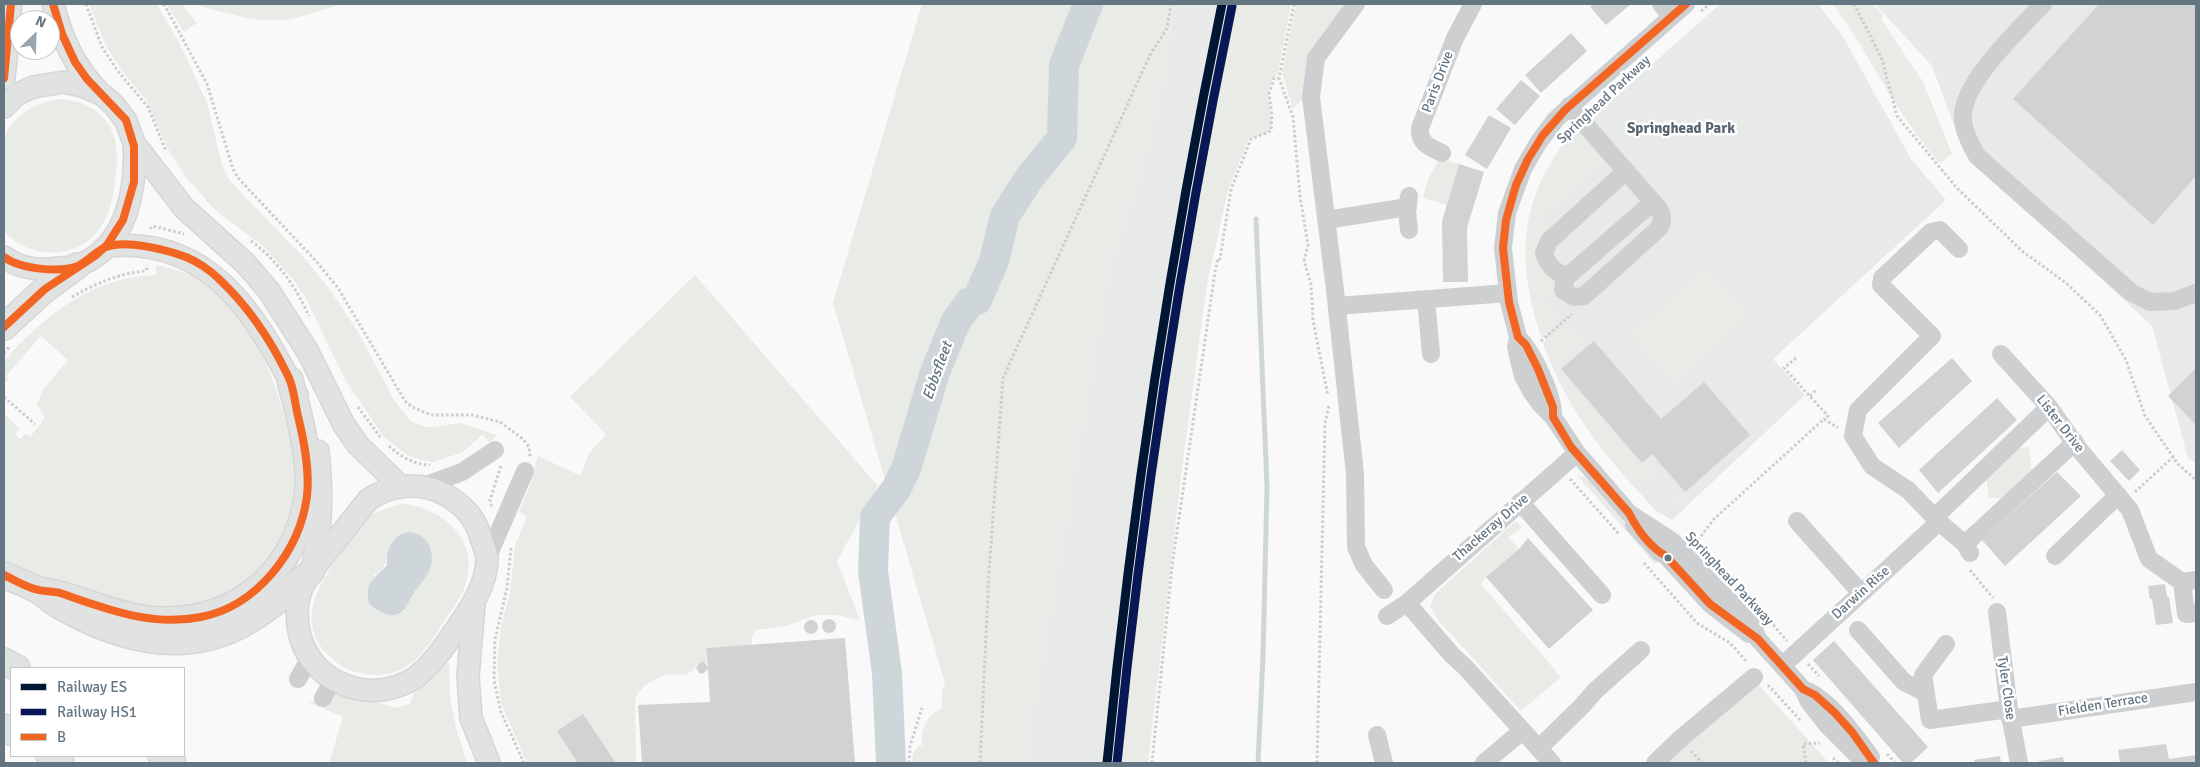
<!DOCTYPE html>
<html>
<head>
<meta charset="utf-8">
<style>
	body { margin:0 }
	#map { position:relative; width:2200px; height:767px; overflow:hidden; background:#f9f9f9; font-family:Signika,sans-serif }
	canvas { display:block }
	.frame { position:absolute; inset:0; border:5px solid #657683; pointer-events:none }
	.legend { position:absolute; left:10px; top:667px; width:175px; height:90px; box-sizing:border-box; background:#fff; border:1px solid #c1c8cd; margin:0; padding:6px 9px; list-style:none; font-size:15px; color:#657683 }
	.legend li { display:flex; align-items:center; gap:10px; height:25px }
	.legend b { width:25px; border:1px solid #c1c8cd }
	.north { position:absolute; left:10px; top:10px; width:50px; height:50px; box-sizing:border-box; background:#fff; border:1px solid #c1c8cd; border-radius:50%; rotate:24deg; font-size:14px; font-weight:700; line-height:20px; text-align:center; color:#657683 }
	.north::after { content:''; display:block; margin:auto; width:18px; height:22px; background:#99a4ac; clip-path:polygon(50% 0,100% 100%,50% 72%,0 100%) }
</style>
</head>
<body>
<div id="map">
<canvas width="2200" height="767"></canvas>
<div class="frame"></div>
<ul class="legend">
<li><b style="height:6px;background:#011633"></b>Railway ES</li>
<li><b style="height:6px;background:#091855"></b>Railway HS1</li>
<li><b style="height:6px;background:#f26522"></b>B</li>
</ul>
<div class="north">N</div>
</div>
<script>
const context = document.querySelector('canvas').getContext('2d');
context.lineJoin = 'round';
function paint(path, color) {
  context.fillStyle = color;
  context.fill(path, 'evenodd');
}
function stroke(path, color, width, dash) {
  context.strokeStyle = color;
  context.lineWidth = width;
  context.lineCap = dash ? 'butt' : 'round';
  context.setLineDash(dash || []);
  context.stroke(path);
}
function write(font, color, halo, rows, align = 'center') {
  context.font = font + ' Signika,sans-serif';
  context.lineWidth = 5;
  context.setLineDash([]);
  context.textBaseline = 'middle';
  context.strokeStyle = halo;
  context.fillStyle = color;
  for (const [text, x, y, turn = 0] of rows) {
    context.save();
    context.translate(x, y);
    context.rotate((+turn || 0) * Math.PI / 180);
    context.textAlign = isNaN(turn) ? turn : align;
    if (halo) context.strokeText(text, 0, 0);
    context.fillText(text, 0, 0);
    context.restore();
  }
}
paint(new Path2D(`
	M1174 4H1256L1222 201 1204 275 1144 763H1024L1110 262 1142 168 1165 70Z
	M1720 4H1818L1842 35 1911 159 1946 200 1773 359 1805 395 1672 520 1655 510 1627 479 1628 476 1583 419 1545 343 1546 334 1531 227 1579 133 1576 132Z
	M1877 4H2196V464L2188 458 2152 326 1964 152 1932 66 1876 5Z`), '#e8e9e9');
paint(new Path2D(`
	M89 4H157L184 52 204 97 206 99 222 165 230 181 305 259 328 287 358 332 393 398 404 413 411 421 425 427H434L460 423 497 435 490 442 482 435 463 452 434 462 421 460 407 455 384 437 346 381 305 297 293 279 264 247 214 209 185 176 170 153 146 100 123 72 107 48Z
	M167 4H184V8L197 23 184 32Z
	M193 4H342C323 9 302 18 282 20 255 23 219 11 193 4Z
	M922 4H1174L1165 70 1142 168 1110 262 1024 763H912C913 754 913 748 922 745V732L930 716 942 708V692L945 683 833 303Z
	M1235 4H1291L1278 73C1257 93 1280 122 1268 132 1264 136 1254 137 1249 138L1228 190 1207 284 1182 468 1148 763H1117L1129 647 1148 497 1175 321Z
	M1296 4H1347C1321 39 1302 50 1304 98L1293 109 1282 72Z
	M1833 4H1873L1882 14V20L1923 82 1952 154 1940 163C1896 116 1871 55 1833 4Z
	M64 99C115 107 123 144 114 188 112 204 108 218 98 231 74 261 29 258 4 232V140L6 133 14 121 30 108 51 100Z
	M1572 132 1585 137 1612 167 1609 175 1600 166 1541 218 1550 228 1544 234 1543 267 1555 281 1547 289 1551 293 1543 300 1561 321 1542 339C1515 258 1519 199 1572 132Z
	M1444 160 1459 164 1447 205 1423 198 1428 179 1438 161Z
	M1556 244 1572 262 1567 266 1558 264 1551 249Z
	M156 265C169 268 181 270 193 276 236 299 265 351 278 396 285 419 293 442 294 466 298 559 230 619 140 609 128 608 115 602 104 599 69 588 37 577 4 563V414L20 429 15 434 20 439 25 434 30 437 45 418 37 404 43 390 68 360 41 336 6 376 9 381 4 382V361C44 316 93 276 156 275Z
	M1705 267 1750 314 1675 384 1631 335Z
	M695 275 878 486 837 561 860 620 837 615H816L786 626 756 630 752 637V645L706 648 707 666 704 662H700C695 666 695 671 689 673 681 677 673 672 665 675 654 678 638 689 635 700L636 763H527L501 703 497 663 501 626 510 593 515 545 527 517 519 511 529 488 538 456 581 476 589 453 605 436 604 432 570 397Z
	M1568 322 1582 337 1592 329 1595 332 1558 366C1561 372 1565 375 1569 381 1572 386 1573 391 1577 396L1582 393 1642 463 1647 459 1655 468V475L1650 480 1627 479C1591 438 1561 395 1543 343Z
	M2029 447 2032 473 2006 498H1989L1986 477 2015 449Z
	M1708 473 1711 476 1686 498V507H1670L1671 500H1679V492H1687Z
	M1577 475 1587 478 1656 556 1662 558 1655 564Z
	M405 504C447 509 482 545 464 589 459 601 449 613 442 624 434 636 426 651 415 660 390 682 352 679 329 656 293 620 321 582 344 549 352 538 359 524 370 516 381 509 393 506 405 504ZM411 532 425 539 427 576 407 602 403 612C387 620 370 610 367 593L375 577 373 574H377C392 562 385 546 396 538 399 535 407 534 411 532Z
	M1516 521 1522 528 1508 537 1519 549 1486 577 1481 584 1561 677 1521 711 1439 621 1430 606 1435 594Z
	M449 662 450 696 456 728 467 763H329L343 717 308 702 333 701 336 694C356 700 376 700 395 708L410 704 414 692 429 683Z
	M1757 683 1829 763H1665Z`), '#e8ebe6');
paint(new Path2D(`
	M411 532C432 537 437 558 427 575 423 582 417 588 413 594 409 599 406 610 400 613 390 619 376 611 369 603 364 581 375 579 387 565 386 549 393 533 411 532Z`), '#ced6d9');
stroke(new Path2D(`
	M1256 219 1267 487 1263 656 1258 763`), '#ced6d9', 5);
stroke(new Path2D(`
	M891 763 887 673 873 571 875 517 896 489 906 469 935 372 956 321 970 302 977 300 994 261 1005 216 1030 177 1062 138 1064 65 1088 4`), '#ced6d9', 30);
paint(new Path2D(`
	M1594 4H1631L1606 25 1590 7Z
	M2099 4H2196V176L2153 225 2013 99Z
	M1571 33 1587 51 1541 93 1525 75Z
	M1521 80 1540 96 1515 125 1496 109Z
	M1489 115 1511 128 1487 169 1465 155Z
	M1459 164 1484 172 1467 228 1468 282H1443L1442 221Z
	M1594 341 1661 419 1704 382 1750 435 1685 492 1652 454 1642 463 1561 369Z
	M1952 358 1972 381 1899 448 1878 423Z
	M2196 368V425L2168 396Z
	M1997 398 2017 420 1938 493 1919 470Z
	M2122 450 2140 470 2129 481 2110 461Z
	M2057 472 2081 496 2005 566 1982 540Z
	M1528 538 1593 610 1549 649 1486 577 1519 549Z
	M2165 584 2167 597H2169L2173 623 2156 625 2152 599H2150L2148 586Z
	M822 626a7 7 0 1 1 14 0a7 7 0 1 1-14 0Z
	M804 627a7 7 0 1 1 14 0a7 7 0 1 1-14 0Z
	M845 638 855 763H642L638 705 710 702 708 669 704 673 700 674 696 668 700 662H704L708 667 706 648Z
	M1834 641 1928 747 1911 763H1903L1813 660Z
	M583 714 616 763H578L557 731Z
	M2166 744 2169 759 2196 755V763H2120L2118 750Z
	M2000 756 2001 763H1975L1974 760Z
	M2063 757 2064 763H2039V761Z`), '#d0d2d3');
const major = new Path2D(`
	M53 4C62 39 74 66 99 92
	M4 78 11 4
	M4 107 16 95 33 87 64 82 82 86 103 95 114 105 126 121 134 143 184 208 246 264 269 291 308 352 344 425 358 445 400 486
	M107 246C210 236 256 314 297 395
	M4 257C21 269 38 271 58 268 64 268 71 268 77 266 127 248 137 188 134 143
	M311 572 368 500C390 484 422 481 446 495 466 507 476 519 482 541 484 547 487 553 487 559 487 585 469 611 455 631 443 648 431 667 413 679 370 705 313 684 300 636 296 621 296 602 302 588 304 582 309 577 311 571 315 561 316 548 318 538 322 509 321 480 318 451
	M474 606 468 676 471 718 489 763`);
const highway = new Path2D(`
	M4 327 43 291 77 266
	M4 575C15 580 28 584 39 591 46 595 52 602 60 606 116 638 181 657 241 625 267 611 289 591 311 572
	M38 590C75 594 109 615 147 619 228 628 296 578 307 496 312 460 299 416 290 380
	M4 661 17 668
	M4 727 11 732
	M49 756 61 763
	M161 756 173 763`);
stroke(major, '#d5d6d7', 24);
stroke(highway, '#d5d6d6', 28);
stroke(new Path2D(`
	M86 4 102 47 117 70 148 107 166 151
	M164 4 207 84 233 169 239 179 316 261 338 288 405 401 412 407 431 415H472L500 422 523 439 529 447 530 457
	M1294 4 1279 78 1293 117 1300 196 1308 245 1304 261 1311 284 1313 320 1328 396
	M1854 4 1882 59 1897 116 1957 188 2022 251 2066 283 2100 315 2126 360 2145 416 2178 464 2196 480
	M1701 11 1710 4
	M150 229 153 226 184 234
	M251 241C277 260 296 287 309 316
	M4 287V289
	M72 297C95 284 119 273 146 271L148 265
	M1541 341 1572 314
	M4 353 10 346
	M1796 358 1784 368 1828 416 1824 419
	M1810 396 1816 390
	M4 397 35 424
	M358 407 381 438
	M389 446C400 456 414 465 430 465
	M1570 479 1619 534
	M2135 492 2173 457
	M492 506 490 504V500L501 466
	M1695 544 1714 519 1824 419 1838 428
	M511 548 507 588 495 639 494 680 501 712 524 763
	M1644 563 1697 623 1730 643 1747 662
	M1970 570 1993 598
	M1770 621 1787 641
	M1808 664 1819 676
	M1768 685 1801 721
	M1691 751 1702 763
	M1887 754 1895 763
	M1833 758 1838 763
	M909 763 910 746 922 708
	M980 763 989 571 1003 378 1150 55 1167 28 1171 4
	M1152 763 1172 566 1215 272 1218 258 1220 259 1231 189 1251 139 1271 131 1272 115 1269 94 1274 78H1279
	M1317 763 1325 423 1329 405
	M1806 763 1803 744 1820 743`), '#cbcccd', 3, [2.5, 2.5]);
stroke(new Path2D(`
	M1356 4 1316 58 1311 97 1335 290 1355 474 1356 547 1364 565 1384 590
	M1661 4 1671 16
	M1686 4 1556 119 1538 143 1523 169 1507 213 1503 248 1509 302 1518 337 1516 347 1518 356 1523 376 1531 391 1541 405 1553 417 1577 453 1629 513 1672 541 1713 585 1732 603 1752 625 1758 639 1803 689 1809 702 1827 725 1865 763
	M2043 4C2020 29 1963 81 1963 116 1963 131 1970 143 1977 156L2132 293 2150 302 2174 301 2196 293
	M1442 153C1430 147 1419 144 1420 128L1455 38 1473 4
	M1626 171 1549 241 1544 253C1547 264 1557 276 1569 275L1653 202
	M1409 196 1407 211 1409 230
	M1326 220 1408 207
	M1959 249 1940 230 1931 232 1882 278 1881 285 1932 336 1858 410 1853 436 1872 466 1908 490 1939 522 1965 544 1970 553
	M1566 276 1563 290 1574 297 1584 296 1658 229C1663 223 1663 216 1659 209L1569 106
	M1426 299 1431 354
	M1337 306 1508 293
	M1518 337C1533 352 1554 396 1553 417
	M2001 354 2049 407 2078 448 2130 510 2149 559 2182 582 2196 580
	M424 486 462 472 495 450
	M1520 502 1602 595
	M1935 517 2049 407
	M1797 521 1861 593
	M1634 525 1659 552 1666 556 1710 604 1749 634
	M1965 544 2075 442
	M2055 556 2118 495
	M487 559 525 471
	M2182 582 2186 614 2196 613
	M1997 612 2009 709 2019 763
	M1387 616 1407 603
	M1858 630 1904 682 1926 693
	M1946 644 1923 675 1930 720 2009 709
	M1783 665 1939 522
	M298 679 309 659
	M1808 691C1834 705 1854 734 1871 757
	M323 698 333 680
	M2010 719 2196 692
	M1377 735 1384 763
	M1539 748 1582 706 1595 691 1641 650
	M1484 763 1522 731
	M1552 763 1465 667 1452 655 1407 603 1577 453
	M1655 763 1680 739 1754 677`), '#cecfd0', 18);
stroke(major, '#e1e2e2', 21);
stroke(highway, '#e1e2e2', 25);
stroke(new Path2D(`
	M1686 4 1565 110 1543 135 1528 159 1516 185 1506 220 1503 248 1509 302 1518 337 1526 345 1538 369 1553 407V417L1571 447 1629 513C1637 529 1650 547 1666 556L1710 604 1758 639 1803 689 1815 695 1835 713 1852 732 1874 763
	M4 78 11 4
	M4 257C20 269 59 273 78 266 88 261 96 251 106 247 125 239 167 250 186 257 196 261 210 270 218 278 247 305 272 342 289 378 294 389 295 404 298 416 304 441 310 470 307 496 300 551 257 606 201 617 151 627 107 609 60 593 53 591 46 592 39 590 27 588 15 580 4 575
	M4 327 45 289 95 256 107 245 123 220 134 182V146L126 120 87 79 75 62 62 34 53 4`), '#f26522', 8);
stroke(new Path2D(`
	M1107 763C1132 508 1170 255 1222 4`), '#011633', 9);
stroke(new Path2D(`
	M1117 763C1142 508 1180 257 1232 6`), '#091855', 9);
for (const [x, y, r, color] of [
	[1668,558,4.5,"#657683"]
]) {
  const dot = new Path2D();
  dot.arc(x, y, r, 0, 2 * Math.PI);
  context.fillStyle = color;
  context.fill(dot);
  stroke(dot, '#fff', 2);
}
write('14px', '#657683', '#fff', [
	["Paris Drive",1438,82,-69],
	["Springhead Parkway",1604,100,-43],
	["Lister Drive",2060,424,52],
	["Thackeray Drive",1491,528,-41],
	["Springhead Parkway",1729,579,47],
	["Darwin Rise",1861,593,-42],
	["Tyler Close",2006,688,82],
	["Fielden Terrace",2103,705,-9]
]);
write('bold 15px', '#57646e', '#fff', [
	["Springhead Park",1681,129]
]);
write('italic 15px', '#60757c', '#fff', [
	["Ebbsfleet",938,371,-70]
]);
</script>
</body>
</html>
